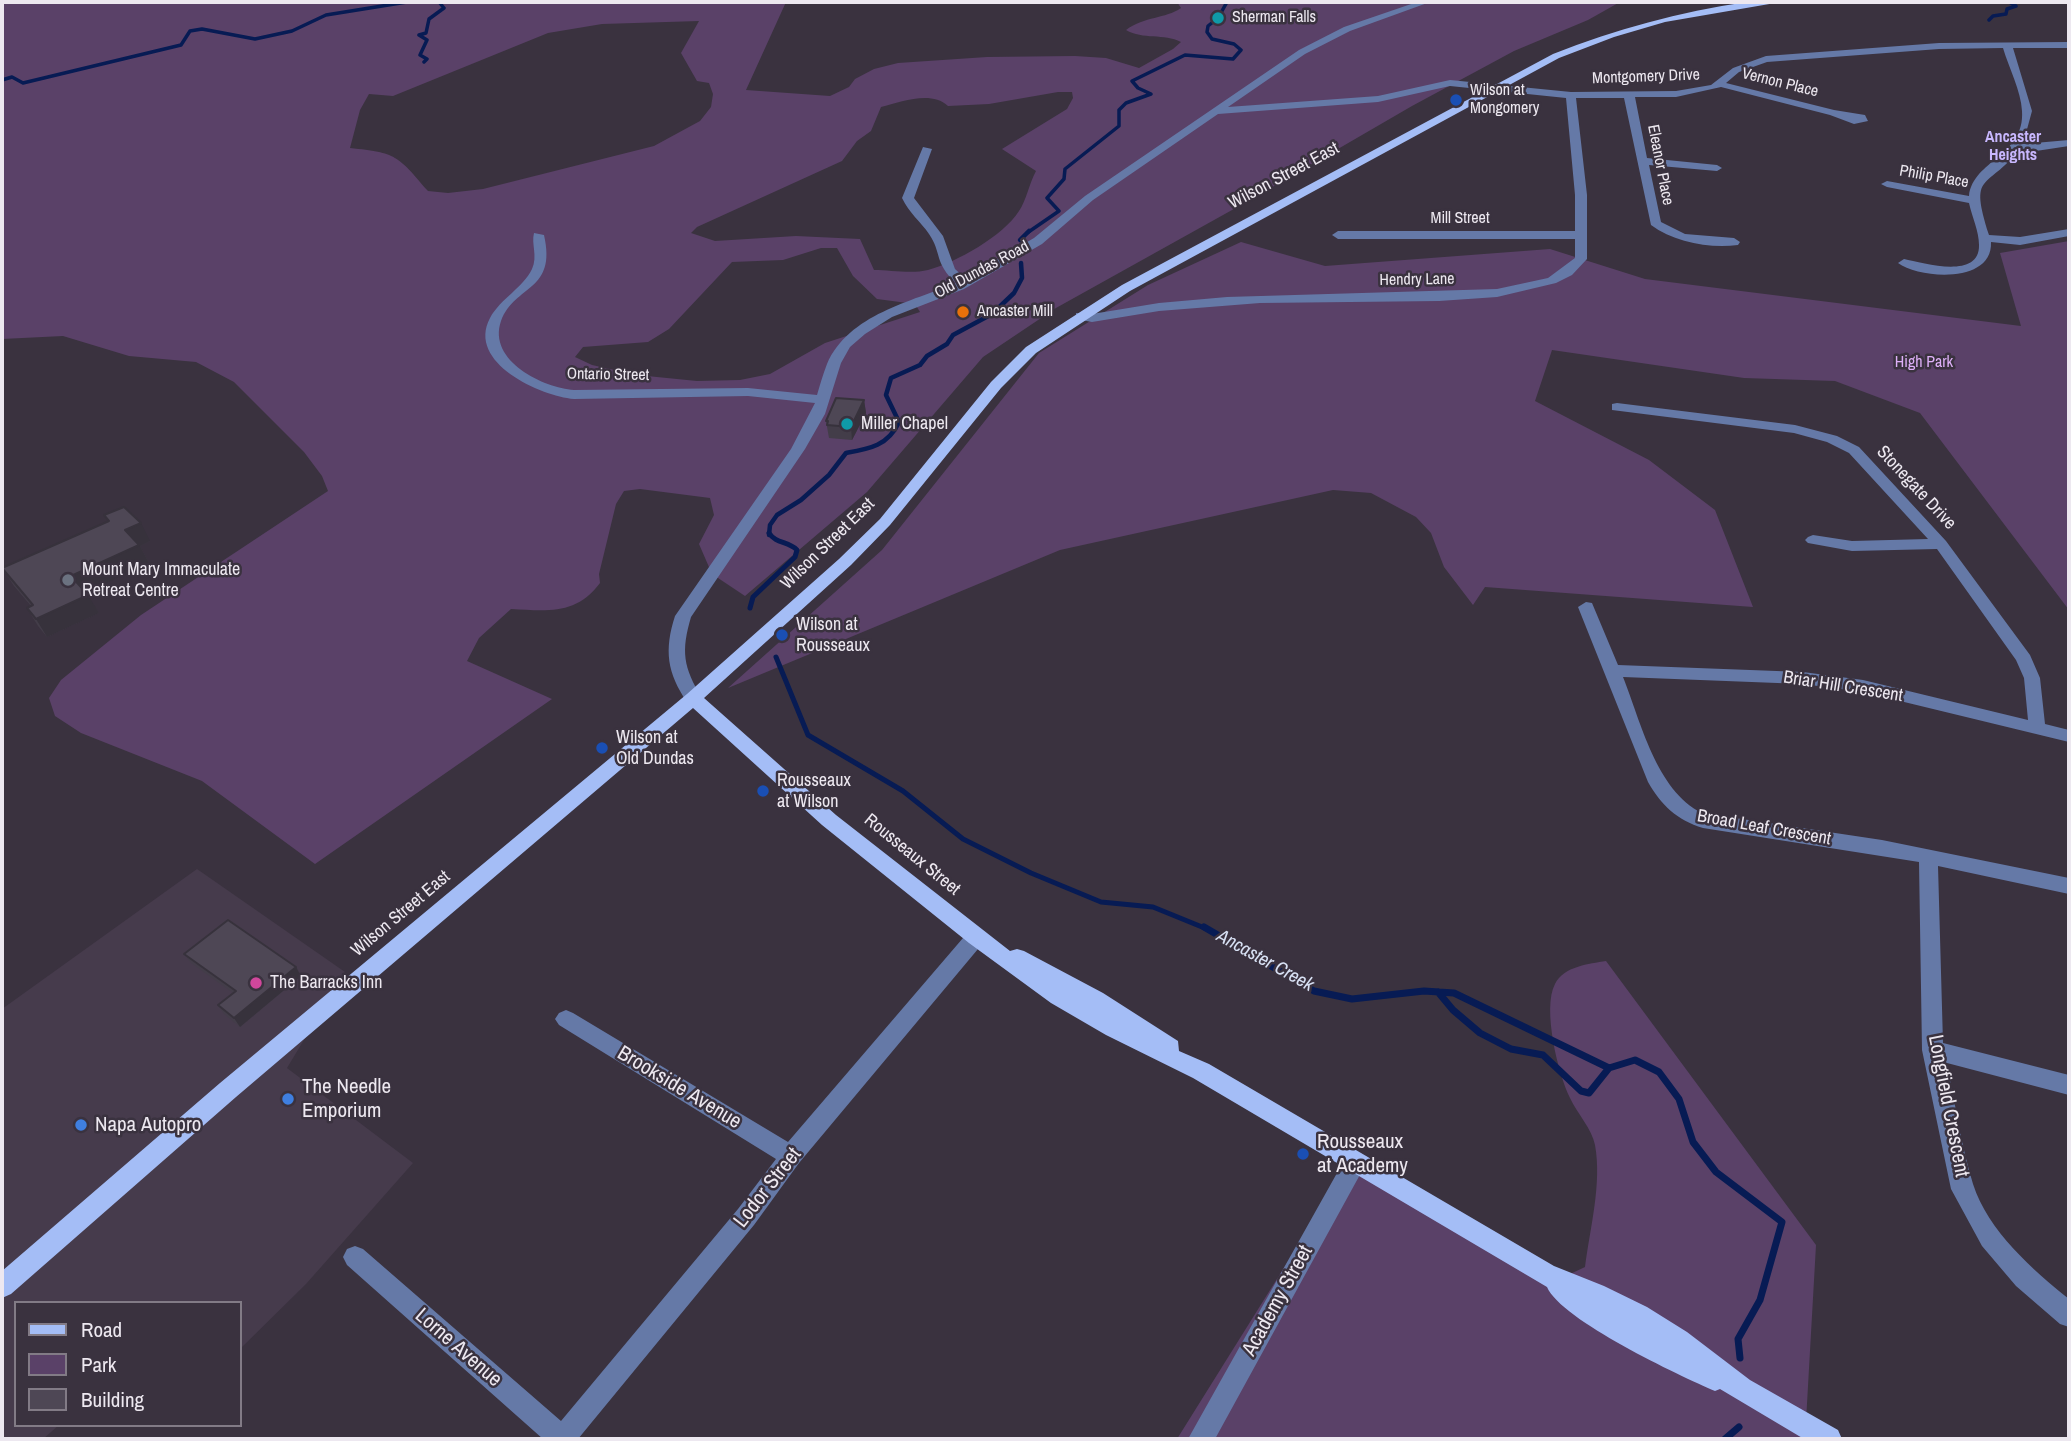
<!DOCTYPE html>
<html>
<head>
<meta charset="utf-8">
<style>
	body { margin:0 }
	#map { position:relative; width:2071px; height:1441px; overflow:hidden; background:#3a323f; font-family:"Archivo Narrow",sans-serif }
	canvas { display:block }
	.frame { position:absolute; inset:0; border:4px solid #ede8f0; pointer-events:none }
	.legend { position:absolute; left:14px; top:1301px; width:228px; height:126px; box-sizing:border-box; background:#3a323f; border:2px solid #827b86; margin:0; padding:9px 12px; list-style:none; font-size:21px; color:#ede8f0 }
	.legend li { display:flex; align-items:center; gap:14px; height:35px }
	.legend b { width:35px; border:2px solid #827b86 }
</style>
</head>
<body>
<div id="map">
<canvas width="2071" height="1441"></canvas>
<div class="frame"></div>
<ul class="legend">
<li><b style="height:9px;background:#a4bdf6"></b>Road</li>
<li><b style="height:19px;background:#5a4168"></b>Park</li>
<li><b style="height:19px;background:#4e4755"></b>Building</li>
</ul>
</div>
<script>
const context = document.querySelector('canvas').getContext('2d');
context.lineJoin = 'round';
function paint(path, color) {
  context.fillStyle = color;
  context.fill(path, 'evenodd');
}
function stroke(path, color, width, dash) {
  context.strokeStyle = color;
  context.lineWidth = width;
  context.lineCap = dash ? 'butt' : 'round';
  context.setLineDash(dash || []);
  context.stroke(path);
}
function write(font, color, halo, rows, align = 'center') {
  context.font = font + ' "Archivo Narrow",sans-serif';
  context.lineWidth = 5;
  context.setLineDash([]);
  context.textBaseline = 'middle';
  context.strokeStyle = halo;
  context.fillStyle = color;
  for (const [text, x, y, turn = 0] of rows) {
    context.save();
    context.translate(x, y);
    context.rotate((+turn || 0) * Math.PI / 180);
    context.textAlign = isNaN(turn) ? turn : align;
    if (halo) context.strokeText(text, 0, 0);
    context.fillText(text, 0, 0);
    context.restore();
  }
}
paint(new Path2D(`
	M197 869 345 972 287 1068 413 1163 306 1284 240 1349V1303H16V1425H59L43 1439H2V1009Z`), '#463b4c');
paint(new Path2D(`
	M2 2H786L746 90 830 96 849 87 855 79 874 69 898 63 987 57 1075 56 1106 58 1139 68 1173 49 1181 42C1164 33 1143 40 1126 30 1145 16 1165 19 1181 8L1177 2H1620L1588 20 1514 51 1412 106 1250 200 1056 308 983 357 867 492 745 596 712 574 699 544 714 515 710 498 640 489 624 491 616 504 599 574 600 583C576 615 548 611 511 609L479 638 467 661 552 699 315 864 202 781 81 733 55 716 49 698 61 680 141 615 328 491 322 476 304 452 234 382 196 362 129 356 63 336 2 339ZM699 21 681 53 697 81 709 83 713 94 711 107 700 121 654 146 483 189 448 193 428 191C397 155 397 153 350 148L360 110 369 94 393 96 548 33 602 24ZM1058 92H1072L1073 98 1067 109 1002 149 1036 171C1029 184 1026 201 1019 211 1003 236 957 262 928 270 912 274 890 270 874 270L860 239 796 236 715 241 691 233 697 227 842 161 857 141 871 131 881 107C901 102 931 90 948 106L989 104ZM821 248H837L853 276 877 299 915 304 920 312 825 343 770 374 740 380 697 381 637 375 592 365 575 357 583 347 648 342 669 329 732 262 783 260Z
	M2069 241V610L1920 413 1835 381 1744 378 1552 350 1535 401 1649 460 1715 510 1753 607 1485 587 1473 605 1444 567 1431 533 1416 517 1371 493 1333 490 1060 550 728 688 882 550 1039 353 1148 285 1241 242 1325 266 1550 249 1645 279 2021 326 2000 253Z
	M1606 961 1816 1245 1805 1439H1177L1355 1154 1568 1275 1585 1267C1590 1228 1602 1184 1595 1145 1592 1129 1577 1113 1570 1098 1558 1074 1542 1008 1555 984 1564 966 1589 964 1606 961Z`), '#5a4168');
stroke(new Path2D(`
	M1989 20 1993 16 2006 14 2007 9 2016 6 2009 2
	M424 62 427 59 420 55 427 40 419 35 426 33 429 19 444 8 439 2
	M2 80 12 77 23 83 181 45 190 31 202 29 255 39 292 31 326 15 407 2
	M1027 233 1059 211 1047 198 1064 179 1065 169 1119 126V110L1126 103 1151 94 1138 88 1132 81 1185 55 1233 59 1241 50 1234 44 1212 39 1207 32 1208 26 1218 18 1227 2`), '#071b54', 3.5);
stroke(new Path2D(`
	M1020 240 1029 231
	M769 535 770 525 777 515 801 500 829 475 846 453C869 449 888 446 899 422L886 395 891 378 920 365 927 356 947 344 953 335 992 314 1014 293 1022 278 1021 263`), '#071b54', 4.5);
stroke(new Path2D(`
	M750 608 753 597 795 557 797 550C788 541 776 544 769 533
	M776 657 808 735 903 791 963 839 1031 873 1101 902 1153 907 1207 929`), '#071b54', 5);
stroke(new Path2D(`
	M1204 927 1314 991 1352 999 1424 991 1454 993 1609 1068 1635 1060 1659 1072 1679 1099 1693 1142 1716 1172 1782 1222 1760 1300 1738 1339 1740 1358
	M1438 992 1453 1010 1480 1033 1511 1049 1543 1055 1581 1091 1589 1093 1609 1068
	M1725 1439 1739 1427`), '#071b54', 7);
paint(new Path2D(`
	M1417 2H1430L1350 31 1305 54 1228 107 1378 96 1450 80 1571 92 1676 91 1711 85 1733 68 1766 56 1939 43 2069 42V48H2013L2032 111 2023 144 2069 140V146L2036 151 2019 150C1986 191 1969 171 1989 235L2020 237 2069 229V236L2020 245 1991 242C1993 284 1920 279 1898 263L1904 259C1923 263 1980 280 1979 245 1979 231 1972 217 1969 203L1887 187 1881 184 1887 181 1969 196C1973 160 2025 156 2022 111 2021 91 2009 68 2003 48L1939 49 1767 62 1739 72 1726 83 1834 110 1865 115 1868 121 1854 124 1830 115 1721 87 1676 97H1635L1647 158 1717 165 1722 168 1717 171 1649 165 1661 222 1685 234 1734 238 1740 242 1738 245C1710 249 1674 242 1651 225L1624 98H1576L1587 195V259L1572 275 1556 283 1497 297 1439 301 1260 303 1159 311 1092 322 1076 319V313L1092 314 1159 303 1227 297 1497 289 1548 278 1575 258V239H1338L1332 235 1338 231H1575V195L1566 98 1450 86 1378 102 1218 114 1093 200 1042 244 964 289 892 317 865 334 850 347 841 363 825 414 805 449 691 617C681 651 683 667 702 698L699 702H687C667 673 664 650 675 616L791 449 815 403 748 396 574 399C541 396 466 363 490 318 501 298 523 288 532 269 538 256 531 244 534 233L544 235C557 292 515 284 501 321 487 361 544 388 574 390L748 388 817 395C820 385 823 374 827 364 849 314 911 302 956 283 934 263 942 253 929 234 921 222 909 213 902 198L923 147 932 149 914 198 943 236 955 269 965 278 1034 238 1085 196 1299 50 1344 27Z
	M1617 403 1795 425 1837 436 1859 447 1946 541 2030 655 2040 678 2045 724 2069 730V742L1863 692 1803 684 1623 677C1641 722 1656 790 1702 813L1882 840 2069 878V894L1938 866 1943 1043 2069 1075V1095L1947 1063C1955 1103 1961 1145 1973 1184 1988 1231 2033 1270 2069 1299V1327L2060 1324 2016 1286 1982 1246 1951 1189 1922 1050 1919 862 1703 828C1677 820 1661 805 1648 782L1578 607 1586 602 1592 603 1618 665 1803 672 1863 680 2028 720 2024 678 2016 660 1937 549 1852 551 1808 543 1805 540 1808 537 1813 535 1852 541 1928 539 1849 453 1827 442 1794 433 1612 410V404Z
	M976 929 983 931 986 937 983 943 799 1163 754 1225 578 1439H543L347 1265 343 1257 347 1249 355 1246 363 1249 561 1421 738 1209 776 1159 559 1025 555 1019 559 1013 566 1010 573 1013 788 1142 969 931Z
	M1354 1154 1362 1157 1365 1164 1362 1171 1215 1439H1188L1346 1157Z`), '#6579a7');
paint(new Path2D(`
	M1747 2H1781L1665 22 1614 37 1559 58 1130 291 1036 353 1001 388 890 525 851 565 704 698 836 815 1010 951 1017 949 1024 951 1103 993 1178 1041 1179 1051 1209 1064 1554 1266 1604 1286 1647 1307 1687 1332 1750 1380 1838 1430 1842 1439H1804L1720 1389 1715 1391C1680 1376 1561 1320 1547 1287L1193 1078 1106 1035 1051 1003 969 943 822 825 693 708 236 1097 11 1294 2 1298V1271L220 1083 687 694 839 559 880 519 991 382 1026 347 1122 285 1553 54C1616 29 1679 12 1747 2Z`), '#a4bdf6');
paint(new Path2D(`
	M864 400 866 413 852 440 829 438 826 421Z
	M104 515 150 541 140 546 149 563 85 592 99 613 47 637 38 626 27 608 31 606 14 586 2 568 108 521Z
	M184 954 296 967 301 976 240 1027 224 1014 218 1005 233 993 191 963Z`), '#433d49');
paint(new Path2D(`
	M864 400 866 413 852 440 851 427Z
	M141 523 150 541 140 546 149 563 82 594 71 576 125 530Z
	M88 595 99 613 47 637 36 619Z
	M296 967 301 976 240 1027 234 1018Z`), '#37323c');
const building = new Path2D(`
	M836 398 864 400 851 427 827 425 828 421H826Z
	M124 507 141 523 125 530 139 545 71 576 88 595 36 619 27 608 33 605 2 568 109 521 104 515Z
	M228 920 296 967 234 1018 218 1005 236 991 184 954Z`);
paint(building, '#4e4755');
stroke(building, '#37323c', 2);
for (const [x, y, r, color] of [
	[1218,18,7,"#0f9aa8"],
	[1456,100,7,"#1a4fb4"],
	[963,312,7,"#e8710a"],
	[847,424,7,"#0f9aa8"],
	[68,580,7,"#6b7280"],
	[782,635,7,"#1a4fb4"],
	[602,748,7,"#1a4fb4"],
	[763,791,7,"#1a4fb4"],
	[256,983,7,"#d1479c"],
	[288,1099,7,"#3f7fe0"],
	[81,1125,7,"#3f7fe0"],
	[1303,1154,7,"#1a4fb4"]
]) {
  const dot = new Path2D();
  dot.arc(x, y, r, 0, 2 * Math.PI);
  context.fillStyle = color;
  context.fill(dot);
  stroke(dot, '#3a323f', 2.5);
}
write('16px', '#ede8f0', '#3a323f', [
	["Sherman Falls",1232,18],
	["Wilson at",1470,91],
	["Mongomery",1470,109],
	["Ancaster Mill",977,312]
], 'left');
write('16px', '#ede8f0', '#3a323f', [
	["Montgomery Drive",1646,77,-2],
	["Vernon Place",1780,83,14],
	["Eleanor Place",1660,165,79],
	["Philip Place",1934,177,10],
	["Mill Street",1460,219],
	["Old Dundas Road",982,270,-28],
	["Hendry Lane",1417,280,-1],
	["Ontario Street",608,375,1]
]);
write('bold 16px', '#c8b7fe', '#3a323f', [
	["Ancaster",2013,138],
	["Heights",2013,156]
]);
write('16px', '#deb0f8', '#3a323f', [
	["High Park",1924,363]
]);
write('18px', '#ede8f0', '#3a323f', [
	["Wilson Street East",1284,176,-28],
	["Stonegate Drive",1916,488,47],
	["Wilson Street East",828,544,-44],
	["Briar Hill Crescent",1843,687,9],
	["Broad Leaf Crescent",1764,828,10],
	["Rousseaux Street",912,855,39],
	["Wilson Street East",401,914,-40]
]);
write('18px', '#ede8f0', '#3a323f', [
	["Miller Chapel",861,424],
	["Mount Mary Immaculate",82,570],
	["Retreat Centre",82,591],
	["Wilson at",796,625],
	["Rousseaux",796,646],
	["Wilson at",616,738],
	["Old Dundas",616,759],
	["Rousseaux",777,781],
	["at Wilson",777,802],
	["The Barracks Inn",270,983]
], 'left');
write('italic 19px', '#d8e1f4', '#3a323f', [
	["Ancaster Creek",1265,961,29]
]);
write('21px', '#ede8f0', '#3a323f', [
	["The Needle",302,1087],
	["Emporium",302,1111],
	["Napa Autopro",95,1125],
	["Rousseaux",1317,1142],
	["at Academy",1317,1166]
], 'left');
write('21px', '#ede8f0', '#3a323f', [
	["Brookside Avenue",679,1088,31],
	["Longfield Crescent",1948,1106,79],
	["Lodor Street",768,1188,-52],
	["Academy Street",1278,1301,-61],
	["Lorne Avenue",458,1348,41]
]);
</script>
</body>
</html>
